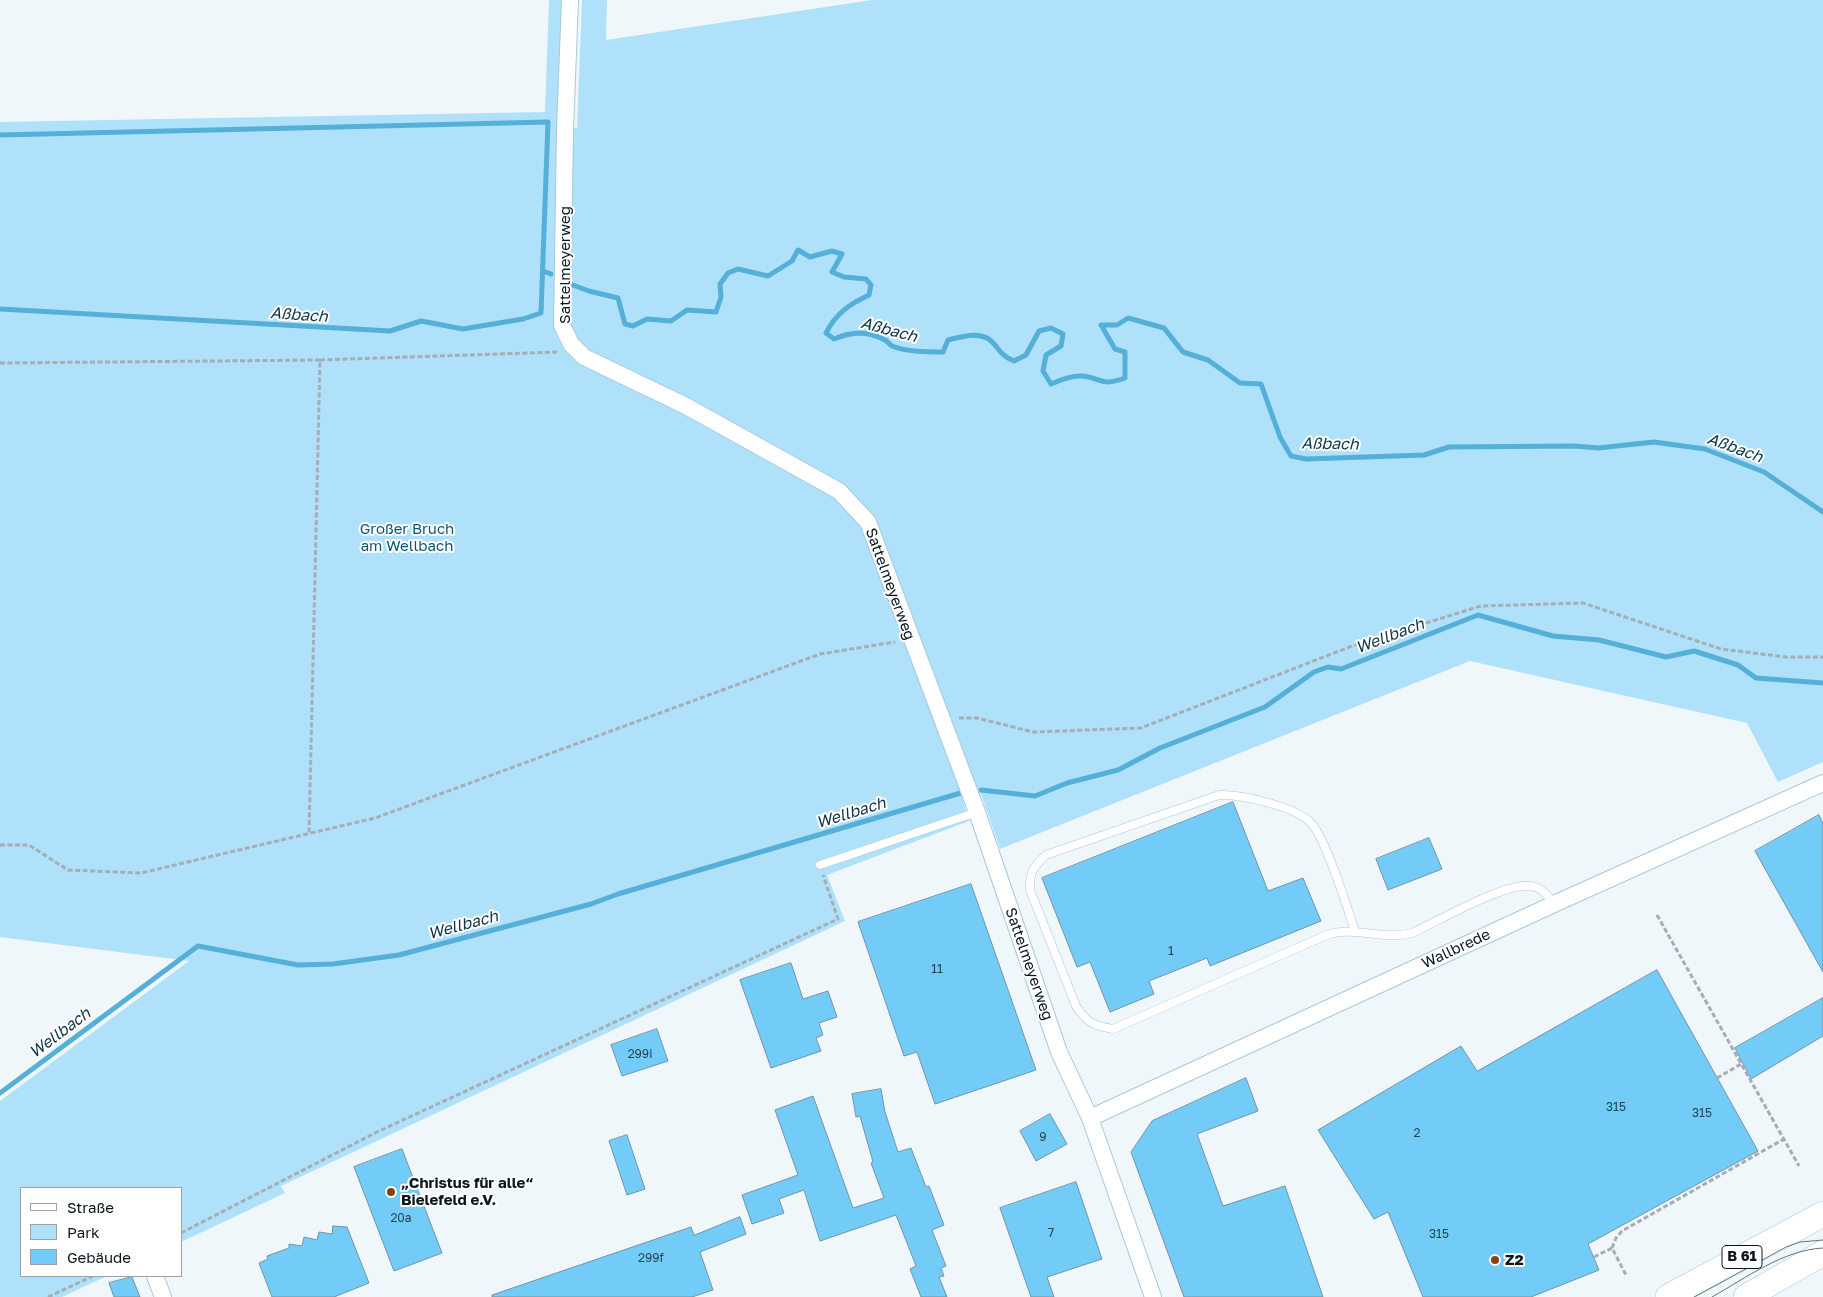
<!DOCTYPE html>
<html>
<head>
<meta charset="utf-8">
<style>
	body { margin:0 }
	#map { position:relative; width:1823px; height:1297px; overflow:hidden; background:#f0f7fb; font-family:"Golos Text",sans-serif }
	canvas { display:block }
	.legend { position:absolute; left:20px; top:1187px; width:162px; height:90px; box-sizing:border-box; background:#fff; border:1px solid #9da2a5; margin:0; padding:6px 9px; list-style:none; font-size:15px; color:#0a171d }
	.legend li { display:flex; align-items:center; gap:10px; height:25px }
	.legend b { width:25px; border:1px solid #9da2a5 }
</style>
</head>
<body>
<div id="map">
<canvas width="1823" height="1297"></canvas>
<ul class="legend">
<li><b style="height:6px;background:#fff"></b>Straße</li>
<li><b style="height:14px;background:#afe1fa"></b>Park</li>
<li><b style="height:14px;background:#72ccf7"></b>Gebäude</li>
</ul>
</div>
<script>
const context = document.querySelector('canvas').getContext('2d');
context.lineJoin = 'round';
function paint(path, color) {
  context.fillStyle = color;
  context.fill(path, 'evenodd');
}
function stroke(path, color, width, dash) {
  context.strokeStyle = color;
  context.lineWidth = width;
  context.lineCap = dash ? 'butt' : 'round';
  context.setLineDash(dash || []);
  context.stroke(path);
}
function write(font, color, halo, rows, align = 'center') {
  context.font = font + ' "Golos Text",sans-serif';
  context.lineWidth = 4;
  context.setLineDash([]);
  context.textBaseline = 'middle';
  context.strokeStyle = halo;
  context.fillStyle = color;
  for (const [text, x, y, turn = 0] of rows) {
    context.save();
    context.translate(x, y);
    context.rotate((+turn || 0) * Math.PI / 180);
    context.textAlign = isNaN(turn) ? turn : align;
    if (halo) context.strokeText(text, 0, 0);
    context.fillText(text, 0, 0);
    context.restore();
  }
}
paint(new Path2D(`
	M549 0H565L561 128H577L582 0H607L606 40 872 0H1823V762L1778 782 1747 723 1470 661 1000 849 981 794 965 799 963 800 969 821 827 875 845 921 281 1186 285 1193 181 1242V1188H21V1276H107L62 1297H0V1101L189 961 0 937V122L545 112Z`), '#afe1fa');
stroke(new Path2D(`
	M0 135 548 122 541 313 523 319 463 329 421 321 390 331 0 309
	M543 271 551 274
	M570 284 589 291 618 298 625 324 633 326 647 319 671 321 687 310 716 312 721 297 720 284 728 273 738 269 768 276 792 261 798 250 810 257 832 251 842 254 832 272 844 277 866 279 871 285 869 295C850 304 836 313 826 333L834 339C850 332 866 330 883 339 887 340 889 344 892 346 907 352 927 352 943 352L948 340C960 337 975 332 987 338 998 344 998 355 1014 361L1026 355 1039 331 1051 328 1063 334 1061 346 1046 355 1043 371 1051 384C1060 380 1072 375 1082 376 1104 378 1099 387 1125 378V352L1115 349 1101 325H1117L1128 318 1164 328 1183 352 1208 360 1240 383 1261 384 1280 437 1291 456 1306 459 1424 455 1449 447 1575 446 1598 448 1654 442 1705 449 1764 472 1823 512
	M981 790 1035 796 1067 783 1118 770 1160 748 1265 707 1314 672 1328 667 1341 669 1478 615 1553 636 1599 640 1666 657 1694 651 1738 665 1756 678 1823 683
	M0 1093 198 946 298 965 333 964 399 955 591 904 618 894 964 792`), '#54afd9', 5);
const building = new Path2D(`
	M1233 802 1268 891 1303 878 1321 921 1210 966 1207 958 1149 981 1154 994 1110 1012 1090 962 1077 967 1042 878Z
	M1819 815 1823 823V972L1755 851Z
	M1429 838 1442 869 1388 890 1376 859Z
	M971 884 1036 1070 935 1104 917 1052 904 1056 858 922Z
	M791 963 803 999 828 991 837 1017 819 1023 823 1035 816 1038 821 1051 771 1068 740 980Z
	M1657 970 1758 1151 1588 1244 1599 1270 1531 1297H1423L1388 1212 1374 1219 1318 1130 1461 1046 1477 1071Z
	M1823 998V1036L1751 1079 1735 1048Z
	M657 1029 668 1061 622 1076 611 1045Z
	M1246 1078 1258 1111 1197 1134 1223 1206 1285 1186 1323 1297H1184L1131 1152 1152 1121Z
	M881 1089 885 1112 898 1152 911 1148 926 1187 929 1186 944 1225 932 1230 946 1266 941 1268 944 1276 939 1277 947 1297H921L910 1269 916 1266 896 1215 820 1241 804 1190 779 1199 784 1213 752 1224 742 1195 798 1175 775 1110 813 1096 853 1208 884 1198 871 1163 873 1162 860 1116 856 1117 852 1094Z
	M1050 1114 1067 1144 1036 1161 1020 1131Z
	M627 1135 645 1189 627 1195 609 1141Z
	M402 1149 442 1253 394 1271 354 1167Z
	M1076 1182 1102 1259 1047 1277 1054 1297H1031L1000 1208Z
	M740 1217 746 1234 700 1252 713 1290 692 1297H492V1295L691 1227 694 1235Z
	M333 1226 347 1227 369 1283 334 1297H272L259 1263 268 1259 267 1256 289 1248V1244L302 1246 304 1237 317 1240 319 1232 332 1234Z
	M132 1277 140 1297H114L109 1283Z`);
paint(building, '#72ccf7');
stroke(building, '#7393a4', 1);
const service = new Path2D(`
	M820 865 977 812
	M1355 931C1347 907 1327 842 1312 824 1298 807 1241 794 1219 795L1046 855C1034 866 1029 873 1030 890L1076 1006C1086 1022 1094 1026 1113 1029L1329 934C1358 927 1383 940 1412 933 1438 921 1504 883 1530 886 1542 887 1547 895 1554 904`);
const minor = new Path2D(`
	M570 0 565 130 562 325 571 344 584 357 686 406 839 491 868 522 977 812 1059 1052 1090 1118 1153 1297
	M1090 1118 1554 904 1823 783
	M155 1276 163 1297`);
const primary = new Path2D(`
	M1668 1297 1823 1214
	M1746 1297 1823 1253`);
stroke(service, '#a7c9db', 9);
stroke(minor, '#a7c9db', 18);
stroke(primary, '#a7c9db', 26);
stroke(new Path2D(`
	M320 360 557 352
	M0 363 320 360 309 833
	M959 718H977L1033 732 1141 728 1352 646 1481 606 1583 603 1721 649 1786 657H1823
	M0 845H29L68 870 141 873 375 818 820 654 895 642
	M1657 915 1799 1166
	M1717 1078 1741 1064
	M181 1233 377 1132 838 919 823 875
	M1612 1248 1616 1238 1622 1231 1784 1139
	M1594 1257 1612 1248 1626 1275
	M48 1297 93 1276`), '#a5aeb3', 3, [5, 2.5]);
stroke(service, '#fff', 8);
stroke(minor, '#fff', 16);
stroke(primary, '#fff', 25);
stroke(new Path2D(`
	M1694 1297 1786 1247 1800 1242 1823 1240
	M1712 1297C1746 1278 1783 1250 1823 1248`), '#687378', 1);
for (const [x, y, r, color] of [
	[391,1192,5,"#854212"],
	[1495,1260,5,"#854212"]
]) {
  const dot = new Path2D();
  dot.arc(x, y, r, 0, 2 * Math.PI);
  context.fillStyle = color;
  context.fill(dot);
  stroke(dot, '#fff', 2);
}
write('12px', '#244454', null, [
	["1",1171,951],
	["11",937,969],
	["299i",640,1054],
	["315",1616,1107],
	["315",1702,1113],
	["2",1417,1133],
	["9",1043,1137],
	["20a",401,1218],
	["7",1051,1233],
	["315",1439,1234],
	["299f",651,1258]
]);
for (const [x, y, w] of [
	[1742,1257,40]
]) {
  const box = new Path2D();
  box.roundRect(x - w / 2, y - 11.5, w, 23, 4);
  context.fillStyle = '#fff';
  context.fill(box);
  stroke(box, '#0a171d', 1);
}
write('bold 14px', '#0a171d', null, [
	["B 61",1742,1257]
]);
write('15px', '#0a171d', '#fff', [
	["Sattelmeyerweg",565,265,-90],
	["Sattelmeyerweg",890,584,70],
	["Wallbrede",1456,949,-25],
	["Sattelmeyerweg",1029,964,71]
]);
write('15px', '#0c5774', '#fff', [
	["Großer Bruch",407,529],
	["am Wellbach",407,546]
]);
write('bold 15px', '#0a171d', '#fff', [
	["„Christus für alle“",401,1183],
	["Bielefeld e.V.",401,1200],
	["Z2",1505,1260]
], 'left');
write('italic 16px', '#0e3749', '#fff', [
	["Aßbach",299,315,4],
	["Aßbach",889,330,15],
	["Aßbach",1330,444,1],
	["Aßbach",1735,448,20],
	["Wellbach",1390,636,-21],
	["Wellbach",851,813,-17],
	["Wellbach",463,925,-15],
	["Wellbach",60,1033,-37]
]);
</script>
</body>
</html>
